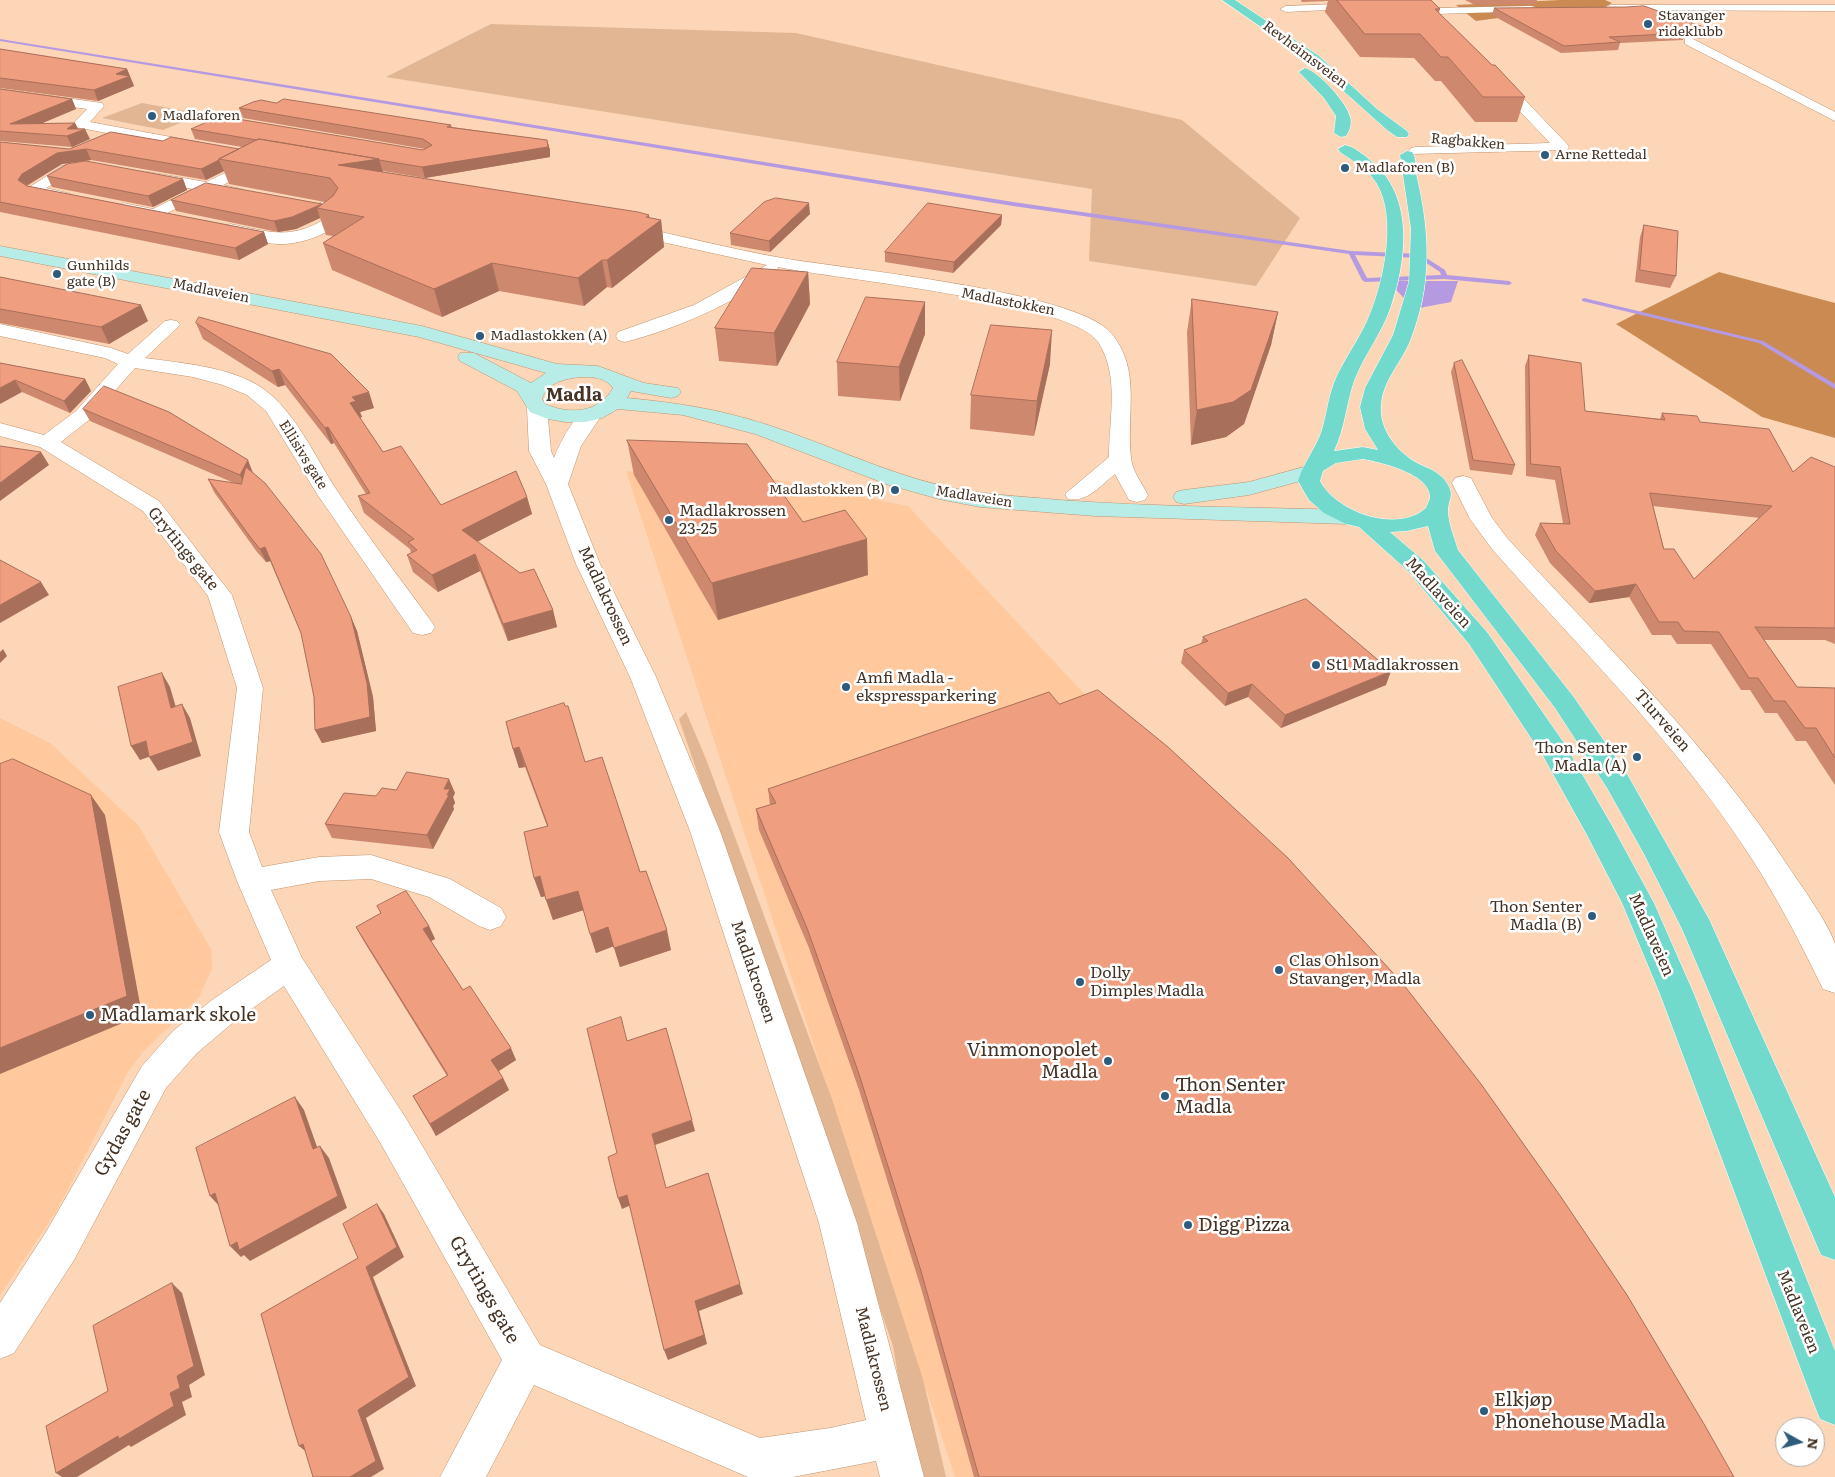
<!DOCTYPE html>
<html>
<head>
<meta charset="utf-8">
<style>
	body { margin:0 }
	#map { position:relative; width:1835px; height:1477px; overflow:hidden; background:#fcd6b7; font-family:Literata,serif }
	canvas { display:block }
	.north { position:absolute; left:1775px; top:1417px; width:50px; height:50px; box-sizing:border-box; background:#fff; border:1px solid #b5ada7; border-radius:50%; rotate:97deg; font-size:14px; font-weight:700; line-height:20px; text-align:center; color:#463324 }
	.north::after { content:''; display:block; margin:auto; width:18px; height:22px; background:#2e5b7b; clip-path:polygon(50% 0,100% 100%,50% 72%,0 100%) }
</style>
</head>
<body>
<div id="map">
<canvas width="1835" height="1477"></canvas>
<div class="north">N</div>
</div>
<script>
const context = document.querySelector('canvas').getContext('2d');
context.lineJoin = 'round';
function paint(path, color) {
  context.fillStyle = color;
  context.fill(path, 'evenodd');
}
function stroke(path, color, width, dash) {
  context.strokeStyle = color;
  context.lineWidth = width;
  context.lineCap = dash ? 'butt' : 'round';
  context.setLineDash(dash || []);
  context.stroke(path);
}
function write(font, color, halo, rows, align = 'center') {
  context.font = font + ' Literata,serif';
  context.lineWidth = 5;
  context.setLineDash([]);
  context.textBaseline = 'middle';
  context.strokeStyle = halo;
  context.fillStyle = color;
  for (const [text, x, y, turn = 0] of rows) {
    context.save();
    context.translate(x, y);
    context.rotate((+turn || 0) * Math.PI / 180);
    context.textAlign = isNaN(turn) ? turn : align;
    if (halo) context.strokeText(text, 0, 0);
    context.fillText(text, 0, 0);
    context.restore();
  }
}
paint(new Path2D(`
	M626 471 753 475 908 506 1091 701 1669 1477H955Z
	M0 718 50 743 138 825 211 949 212 958V969L199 997 143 1052 128 1072 56 1212 0 1295Z`), '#ffc99d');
paint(new Path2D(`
	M491 24 796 33 1182 120 1300 218 1256 286 1089 261 1092 189 386 77Z
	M142 103 202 114 163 130 102 118Z
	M686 712 706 759 832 1099 923 1379 946 1477H915L893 1346 679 719Z`), '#e2b692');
paint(new Path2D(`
	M1561 0H1605L1612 3 1596 13 1513 16 1476 21 1456 5Z
	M1719 272 1835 303V438L1762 417 1616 324Z`), '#ca8a52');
paint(new Path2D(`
	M1388 281H1458L1451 302 1414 309Z`), '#b59ae2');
paint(new Path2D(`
	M0 39 1013 202 1351 251 1420 254 1445 270 1447 275 1509 281 1512 283 1509 285 1444 279 1365 282 1362 280 1349 254 1013 206 0 41ZM1355 255 1419 258 1440 272 1441 275 1367 278Z
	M1584 298 1763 341 1835 384V389L1759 343 1582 301V299Z`), '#b59ae2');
const street = new Path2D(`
	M1364 3 1368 4V8L1286 12 1280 9 1286 6Z
	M1611 5H1835V11L1607 10V6Z
	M1531 6 1535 7V11L1435 14 1429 11 1435 8Z
	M1689 37 1835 112V121L1685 44V38Z
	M1496 74 1501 75 1567 144 1569 147 1567 150 1411 154 1409 151 1411 148 1416 147 1550 143 1491 81 1490 78Z
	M0 89 102 103 104 106 90 122 203 143 210 147 203 151 75 127 73 124 87 109 0 97Z
	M259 157 264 158 266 161 264 164 223 185 241 189 244 192 241 195 236 197 210 192 155 219 117 211 115 208 123 203 153 209 193 189 143 179 141 176 143 173 148 172 206 182Z
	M83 162 90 166 88 169 72 173 46 188 71 194 74 197 71 200 66 202 28 193 25 190 62 166Z
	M322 202 342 208 345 216C333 234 300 245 278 244 261 243 241 237 224 232L222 229 230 224C270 232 293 241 329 216L314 207Z
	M627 225C679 235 730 249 782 258 845 269 1076 291 1111 333 1142 369 1126 415 1131 457 1132 471 1142 483 1148 495L1145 500 1137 502 1129 500 1115 474C1101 485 1087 503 1068 499L1065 494 1109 457C1109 419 1120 375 1098 342 1071 301 834 279 778 267L777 273C731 304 679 328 625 342L618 340 616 336 618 332 694 305 767 265 621 233 619 230Z
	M171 320 177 321 180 325 145 358C181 363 232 367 262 388 295 410 316 459 338 492 367 536 400 578 431 621L435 627 431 633 422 635 413 633 317 494 266 411 247 395 223 385 193 377 135 368 90 419 61 442 159 501 232 595 263 688 249 832 262 867 319 857 371 855 450 879 501 908 506 917 501 926 490 930 479 926 429 897 371 879 319 881 271 890 302 958 407 1120 540 1345 760 1438 830 1428 866 1420 819 1223 690 831 630 677 576 564 546 484 529 451 527 408 530 404 537 402 544 404 547 408 551 451 554 458C561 441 578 403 600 409L603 413 581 446 568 484 600 564 656 677 720 831 857 1223 924 1477H880L876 1461 793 1477H748L534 1385 486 1477H440L502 1360 381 1144 284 986 236 1020 197 1053 166 1088 74 1260 14 1353 0 1359V1303L46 1232 142 1066 173 1031 212 1000 271 960 237 881 219 832 237 688 208 596 143 511 40 447 0 436V423L44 435 76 411 118 364 105 358 0 336V324L111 348 128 354 165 321Z
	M1463 476 1471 478 1492 518 1508 539C1605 645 1709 745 1788 866 1800 884 1829 924 1835 944 1835 958 1835 978 1835 993L1823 989C1800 942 1777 897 1748 853 1676 742 1579 648 1492 549L1470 519 1452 483 1455 478Z`);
const secondary = new Path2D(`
	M0 246 422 326 557 364 598 366 644 383 678 388 681 392 678 396 671 398 631 391 627 398C679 403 718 409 768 425 827 444 883 472 943 486 981 495 1020 496 1059 500 1155 507 1251 507 1347 510L1355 512 1358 517 1355 522 1347 524 1095 516 980 507 939 499 889 485 755 434 683 415 618 409 602 418 585 422H565L548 419 530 412 517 391 460 361 458 357 460 353H474L531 383 546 373 419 337 0 256ZM580 377C593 377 605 377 613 388 599 413 570 415 545 404L542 399C547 382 565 379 580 377Z
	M1311 465 1319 466 1322 471 1319 476 1249 495 1184 504 1176 502 1173 497 1176 492 1184 490 1249 482Z`);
const primary = new Path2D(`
	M1222 0H1235L1319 56 1377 109 1407 131 1409 134 1407 137H1397L1387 130 1310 61Z
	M1305 68C1319 72 1347 103 1350 117 1352 124 1350 130 1346 136L1341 137 1334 133 1336 116 1324 98 1299 72Z
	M1345 145C1354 147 1363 154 1371 161 1414 195 1407 259 1391 306 1382 333 1364 355 1354 381 1346 404 1345 428 1334 451L1363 447 1378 450 1365 429 1360 407 1365 388 1393 335 1409 282 1411 229 1400 155 1407 151 1412 152C1417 158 1415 170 1417 178 1430 234 1432 286 1410 341 1401 363 1382 381 1381 406 1379 426 1393 446 1408 457 1421 468 1439 468 1448 485 1454 495 1449 499 1448 510 1448 523 1454 537 1458 550L1573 696 1627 774 1709 919 1835 1197V1260L1821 1255 1682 929 1644 854 1607 788 1555 708 1435 551 1428 526 1407 531 1390 532 1424 561 1487 632 1564 743 1611 824 1654 903 1694 994 1835 1351V1425L1820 1419 1814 1404 1660 994 1622 903 1587 835 1543 756 1469 644 1408 571 1359 527 1346 524 1324 513 1309 500 1298 481C1303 464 1314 451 1321 433 1327 415 1328 396 1336 378 1345 358 1358 341 1367 321 1383 286 1398 219 1377 184 1369 170 1353 161 1340 152L1338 149ZM1363 459C1380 462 1431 474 1430 497 1430 500 1427 505 1426 508 1397 534 1336 512 1320 481L1323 471 1336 463Z`);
stroke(street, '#c0936e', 1);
stroke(secondary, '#c0936e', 1);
stroke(primary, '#fff', 1);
paint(street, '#fff');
paint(secondary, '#b8ece6');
paint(primary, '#72dacd');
paint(new Path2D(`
	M1301 0H1431L1440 9 1439 13 1525 97 1517 122H1475L1441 81H1435L1414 58 1360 57 1325 12 1328 1 1302 2Z
	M1465 0H1537L1536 4 1475 5Z
	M1626 7 1715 31 1712 38 1697 39 1689 35 1684 37 1683 40 1620 43 1618 50 1561 53 1492 15 1494 8Z
	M0 49 127 69 134 86 98 101 0 88Z
	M0 89 72 99 76 109 42 123H75L78 129 90 139 72 147 0 141Z
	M276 103 451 125 452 127 547 140 550 150V157L425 178 383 171V172L661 220 664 247 612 288 607 287 584 306 499 291 442 317 332 270 323 243 333 236 326 235 320 218 296 229 278 232 176 211 171 200 323 204 325 202 229 184 224 171 206 180 91 160 62 164 27 186 264 232 268 244 239 260 0 212V142L69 149 163 141 239 149 242 147 195 139 191 129 423 150 425 149 243 118 239 108Z
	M47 176 183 179 187 190 153 207 52 187Z
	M810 214 770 252 731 245 730 233Z
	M1002 215 1001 225 953 273 885 262V252Z
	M1644 225 1676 276 1670 288 1635 282 1640 237Z
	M808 272 810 304 777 366 719 361 715 328Z
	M0 277 148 321 109 344 0 323Z
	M1192 299 1278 312 1271 345 1244 424 1226 437 1191 445 1187 332Z
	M196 323 374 408 360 412 362 417 360 418 383 452 441 505 527 497 532 514 477 542 553 610 557 627 508 641 480 571 438 592 413 572 407 555 411 553 410 549 364 513 358 496 366 494 334 443 331 444 285 385 278 387 203 339Z
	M925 334 900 401 838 396 837 362Z
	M1529 355 1585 411 1660 419 1662 413 1700 422 1793 472 1835 467V644L1825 640H1764L1797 687 1835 688V785L1806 741H1796L1777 713H1765L1750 690H1741L1711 644H1677L1671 635H1652L1629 597 1589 603 1550 563 1535 535 1540 523H1563L1555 480 1526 476 1525 366ZM1653 506 1760 518 1694 579 1664 549Z
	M0 363 85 379 91 391 70 413 22 392Z
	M1454 363 1515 465 1512 475 1470 470 1451 372Z
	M1050 364 1034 436 970 429 971 395Z
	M83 409 253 473 351 617 357 631 373 697 376 731 322 743 315 730 314 697 301 633 270 561 266 562 257 552 214 492 208 479 234 483 90 421Z
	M627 440 803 522 868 575 718 620 634 475Z
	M1203 637 1386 685 1281 728 1248 697 1225 706 1181 663 1184 650 1201 644Z
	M513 749 585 762 640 872 671 950 620 967 614 946 596 953 583 910 553 920 545 896 541 897 534 878 547 826 525 767 519 768Z
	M768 789 1734 1477H974L921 1288 859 1090 809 948 759 830 756 809 770 805Z
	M396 790 455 793 453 797 455 803 453 806 454 809 433 849 332 838 325 824 376 796Z
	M377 906 429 926 435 939 431 941 463 990 516 1060 499 1071 503 1078 509 1090 436 1136 413 1096 447 1076 363 940 356 927 381 914Z`), '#ce886e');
paint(new Path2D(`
	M1691 28 1689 35 1684 37 1686 30Z
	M127 69 134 86 98 101 94 90 116 74Z
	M72 99 76 109 19 133 10 124Z
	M75 123 79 131 85 129 90 139 72 147 67 136V129Z
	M547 140 550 150V157L425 178 422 167Z
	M86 149 91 160 62 164 27 185 18 180 22 174 57 153Z
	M379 159 386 184 338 165Z
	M219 160 224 171 206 180 201 169Z
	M183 179 187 190 153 207 148 196Z
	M809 203 810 214 770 252 769 241Z
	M322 204 317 208 320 218 296 229 278 232 274 221Z
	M649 215 651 227 661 220 664 247 612 288 607 260Z
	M1002 215 1001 225 953 273 954 262Z
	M264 232 268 244 239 260 235 248Z
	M602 260 607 287 584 306 578 278Z
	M492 263 499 291 442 317 434 289Z
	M808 272 810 304 777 366 774 333Z
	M925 302V334L900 401 899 367Z
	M141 305 148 321 109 344 101 327Z
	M1278 312 1271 345 1244 424 1226 437 1191 445 1197 410Z
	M1052 330 1050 364 1034 436 1037 401Z
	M279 369 285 385 278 387 272 371Z
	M85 379 91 391 70 413 64 401Z
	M15 380 22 392 0 404V388Z
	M369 392 374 408 360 412 362 417 356 419 350 403 352 397Z
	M328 427 334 443 331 444 325 428Z
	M41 452 49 465 0 501V483Z
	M248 460 253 473 246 488 240 475Z
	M527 497 532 514 467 547 462 530Z
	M867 539 868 575 718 620 712 583Z
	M265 547 271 561 266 562 260 549Z
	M475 554 480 571 438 592 432 575Z
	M41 582 49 595 0 623V605Z
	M1636 584 1629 597 1589 603 1595 591Z
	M553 610 557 627 508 641 503 624Z
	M351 617 357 631 373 697 376 731 322 743 315 730Z
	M3 649 7 656 0 663V652Z
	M1391 671 1386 685 1281 728 1285 715Z
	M162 673 170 687 180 721 171 708Z
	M1252 684 1248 697 1225 706 1228 693Z
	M182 704 190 718 201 756 158 771 149 757Z
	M146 741 154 755 140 760 131 746Z
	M519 747 525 767 519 768 513 749Z
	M449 779 455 793 453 797 455 803 453 806 454 809 433 849 427 835 444 789Z
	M91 795 105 815 142 1015 0 1074V1048Z
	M540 876 546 896 541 897 534 878Z
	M578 891 584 910 553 920 546 900Z
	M429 926 435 939 429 942 423 929Z
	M608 927 614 946 596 953 590 934Z
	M667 930 671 950 620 967 614 948Z
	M511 1048 516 1060 497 1072 491 1060Z
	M503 1078 509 1090 436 1136 430 1124Z
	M295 1097 304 1110 322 1161 313 1149Z
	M692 1120 695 1131 655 1145 669 1198 652 1134Z
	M320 1146 329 1158 347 1208 250 1261 244 1255 241 1257 230 1246Z
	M215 1193 221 1208 210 1196Z
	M627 1195 631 1205 622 1209 618 1198Z
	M377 1204 384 1214 404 1257 373 1277 416 1386 366 1418 384 1469 371 1477H350L358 1410 366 1267Z
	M172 1283 182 1293 205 1375 189 1385 192 1397 182 1402 186 1415 131 1447 129 1445 77 1477H62L56 1473 170 1393 177 1376Z
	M740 1284 743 1294 699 1311 707 1344 668 1360 664 1350 695 1301Z
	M303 1444 309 1454 299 1446Z`), '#a86f5a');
const building = new Path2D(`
	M1337 0H1431L1440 9H1435L1492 65H1495L1525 97H1483L1448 57H1441L1420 34H1365Z
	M1644 6 1715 31 1700 32 1691 28 1686 30V33L1609 37 1620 42 1564 46 1494 8 1626 7Z
	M0 49 127 69 116 74 130 76 94 90 0 78Z
	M0 89 72 99 10 124 75 123 67 129H85L67 136 0 131Z
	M284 99 451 125 447 127 547 140 548 147 422 167 379 160V159L259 139 257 140 191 129 220 116 423 150 432 145 423 139 239 108 253 102 261 100 276 103Z
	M111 132 163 141 171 137 239 149 219 159V160L201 169 86 149 57 153 22 174 18 180 27 186 264 232 235 248 0 202V142L69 149Z
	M259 139 379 159 338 165 638 212 649 215 646 217 661 220 607 260H602L578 278 492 263 434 289 323 243 364 217 317 208 333 196 338 188 330 178 219 159Z
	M86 161 183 179 148 196 47 176 67 164Z
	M206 183 322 204 292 217 274 221 171 200Z
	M776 198 809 203 769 241 730 233 764 202Z
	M928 203 1002 215 954 262 885 252Z
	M1644 225 1678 231 1676 276 1640 270Z
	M752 268 808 272 774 333 715 328Z
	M0 277 141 305 101 327 0 309Z
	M866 297 925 302 899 367 837 362Z
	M1192 299 1278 312 1251 390 1233 402 1197 410Z
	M199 317 331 354 369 392 352 397 356 401 350 403 383 452 401 446 441 505 516 471 527 497 462 530 520 573 534 569 553 610 503 624 475 554 432 575 407 555 417 550 408 542 414 539 358 496 370 493 328 427 325 428 279 369 272 371 196 323Z
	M991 325 1052 330 1037 401 971 395Z
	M1529 355 1581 363 1585 411 1665 420 1662 413 1697 416 1700 422 1769 429 1793 472 1811 457 1835 467V628L1755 627 1797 687 1835 688V758L1816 728H1805L1785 701H1774L1758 678H1749L1719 632 1684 631 1678 622H1659L1636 584 1595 591 1556 551 1540 523 1570 524 1560 467 1531 464ZM1650 493 1772 506 1694 579 1674 549H1664Z
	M1462 360 1515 465 1473 460 1454 363Z
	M0 363 85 379 64 401 15 380 0 388Z
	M104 386 169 412 248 460 240 475 83 409Z
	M627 440 747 444 803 522 845 510 867 539 712 583Z
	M0 446 41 452 0 483Z
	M246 467 265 483 321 554 351 617 367 683 370 717 315 730 314 697 301 633 265 547 260 549 251 538 208 479 241 484Z
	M0 560 41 582 0 605Z
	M1306 599 1391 671 1285 715 1252 684 1228 693 1184 650 1208 641 1203 637Z
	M162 673 171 708 182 704 193 742 149 757 146 741 131 746 118 687Z
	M1098 690 1168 747 1288 858 1403 984 1481 1084 1561 1197 1627 1295 1704 1424 1734 1477H979L921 1271 858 1071 807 928 756 809 776 803 768 789 1049 692 1059 704Z
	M564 703 565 706H568L585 762 602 757 640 872 646 871 667 930 614 948 608 927 590 934 578 891 546 900 540 876 534 878 524 832 548 826 519 747 513 749 506 722Z
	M13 759 91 795 127 996 0 1048V764Z
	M407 772 449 779 444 789H450L447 795H449L427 835 325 824 344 793 376 796 382 788 396 790Z
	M406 891 429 926 423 929 463 990 470 986 511 1048 491 1060 503 1078 430 1124 413 1096 448 1075 356 927 381 913 377 906Z
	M621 1017 627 1041 666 1028 692 1120 652 1134 666 1188 708 1173 740 1284 695 1301 704 1335 664 1350 627 1195 618 1198 608 1157 617 1153 587 1029Z
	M295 1097 313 1149 320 1146 338 1196 239 1250 237 1242 230 1246 215 1193 210 1196 196 1148Z
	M377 1204 397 1247 366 1267 409 1377 358 1410 376 1461 350 1477H313L303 1444 299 1446 289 1413 261 1314 358 1258 343 1224Z
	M172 1283 194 1366 177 1376 180 1388 170 1393 174 1406 119 1439 118 1436 56 1473 46 1426 108 1391 93 1326Z`);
paint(building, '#f09e80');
stroke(building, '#a86f5a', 1);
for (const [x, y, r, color] of [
	[1648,24,5,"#2e5b7b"],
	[152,116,5,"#2e5b7b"],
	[1545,155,5,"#2e5b7b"],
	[1345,168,5,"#2e5b7b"],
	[57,274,5,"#2e5b7b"],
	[480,336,5,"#2e5b7b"],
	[895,490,5,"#2e5b7b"],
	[669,520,5,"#2e5b7b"],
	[1316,665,5,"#2e5b7b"],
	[846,687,5,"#2e5b7b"],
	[1637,757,5,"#2e5b7b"],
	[1592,916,5,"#2e5b7b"],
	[1279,970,5,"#2e5b7b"],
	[1080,982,5,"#2e5b7b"],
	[90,1015,5,"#2e5b7b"],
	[1108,1061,5,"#2e5b7b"],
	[1165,1096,5,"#2e5b7b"],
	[1188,1225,5,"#2e5b7b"],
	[1484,1411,5,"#2e5b7b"]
]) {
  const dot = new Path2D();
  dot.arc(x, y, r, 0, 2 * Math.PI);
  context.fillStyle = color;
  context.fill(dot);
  stroke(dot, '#fff', 2);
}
write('14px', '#463324', '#fff', [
	["Stavanger",1658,16],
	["rideklubb",1658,32],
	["Madlaforen",162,116],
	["Arne Rettedal",1555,155],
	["Madlaforen (B)",1355,168],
	["Gunhilds",67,266],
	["gate (B)",67,282],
	["Madlastokken (A)",490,336],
	["Madlastokken (B)",885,490,"right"]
], 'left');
write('14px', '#463324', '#fff', [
	["Revheimsveien",1305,55,37],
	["Ragbakken",1468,142,5],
	["Madlaveien",211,291,11],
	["Madlastokken",1008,302,11],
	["Ellisivs gate",303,455,58],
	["Madlaveien",974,497,9]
]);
write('16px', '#463324', '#fff', [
	["Madlakrossen",679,511],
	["23-25",679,529],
	["St1 Madlakrossen",1326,665],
	["Amfi Madla -",856,678],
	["ekspressparkering",856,696],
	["Thon Senter",1627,748,"right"],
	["Madla (A)",1627,766,"right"],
	["Thon Senter",1582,907,"right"],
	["Madla (B)",1582,925,"right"],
	["Clas Ohlson",1289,961],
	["Stavanger, Madla",1289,979],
	["Dolly",1090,973],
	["Dimples Madla",1090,991]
], 'left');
write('16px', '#463324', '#fff', [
	["Grytings gate",183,549,51],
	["Madlaveien",1438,593,48],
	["Madlakrossen",605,596,65],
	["Tiurveien",1662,721,49],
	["Madlaveien",1651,935,66],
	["Madlakrossen",753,972,71],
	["Madlaveien",1798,1312,68],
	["Madlakrossen",873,1359,76]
]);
write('bold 18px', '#463324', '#fff', [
	["Madla",574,396]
]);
write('19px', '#463324', '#fff', [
	["Madlamark skole",100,1015],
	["Vinmonopolet",1098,1050,"right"],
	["Madla",1098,1072,"right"],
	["Thon Senter",1175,1085],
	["Madla",1175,1107],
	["Digg Pizza",1198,1225],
	["Elkjøp",1494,1400],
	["Phonehouse Madla",1494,1422]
], 'left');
write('19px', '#463324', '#fff', [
	["Gydas gate",123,1133,-61],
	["Grytings gate",484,1290,60]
]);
</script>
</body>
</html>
